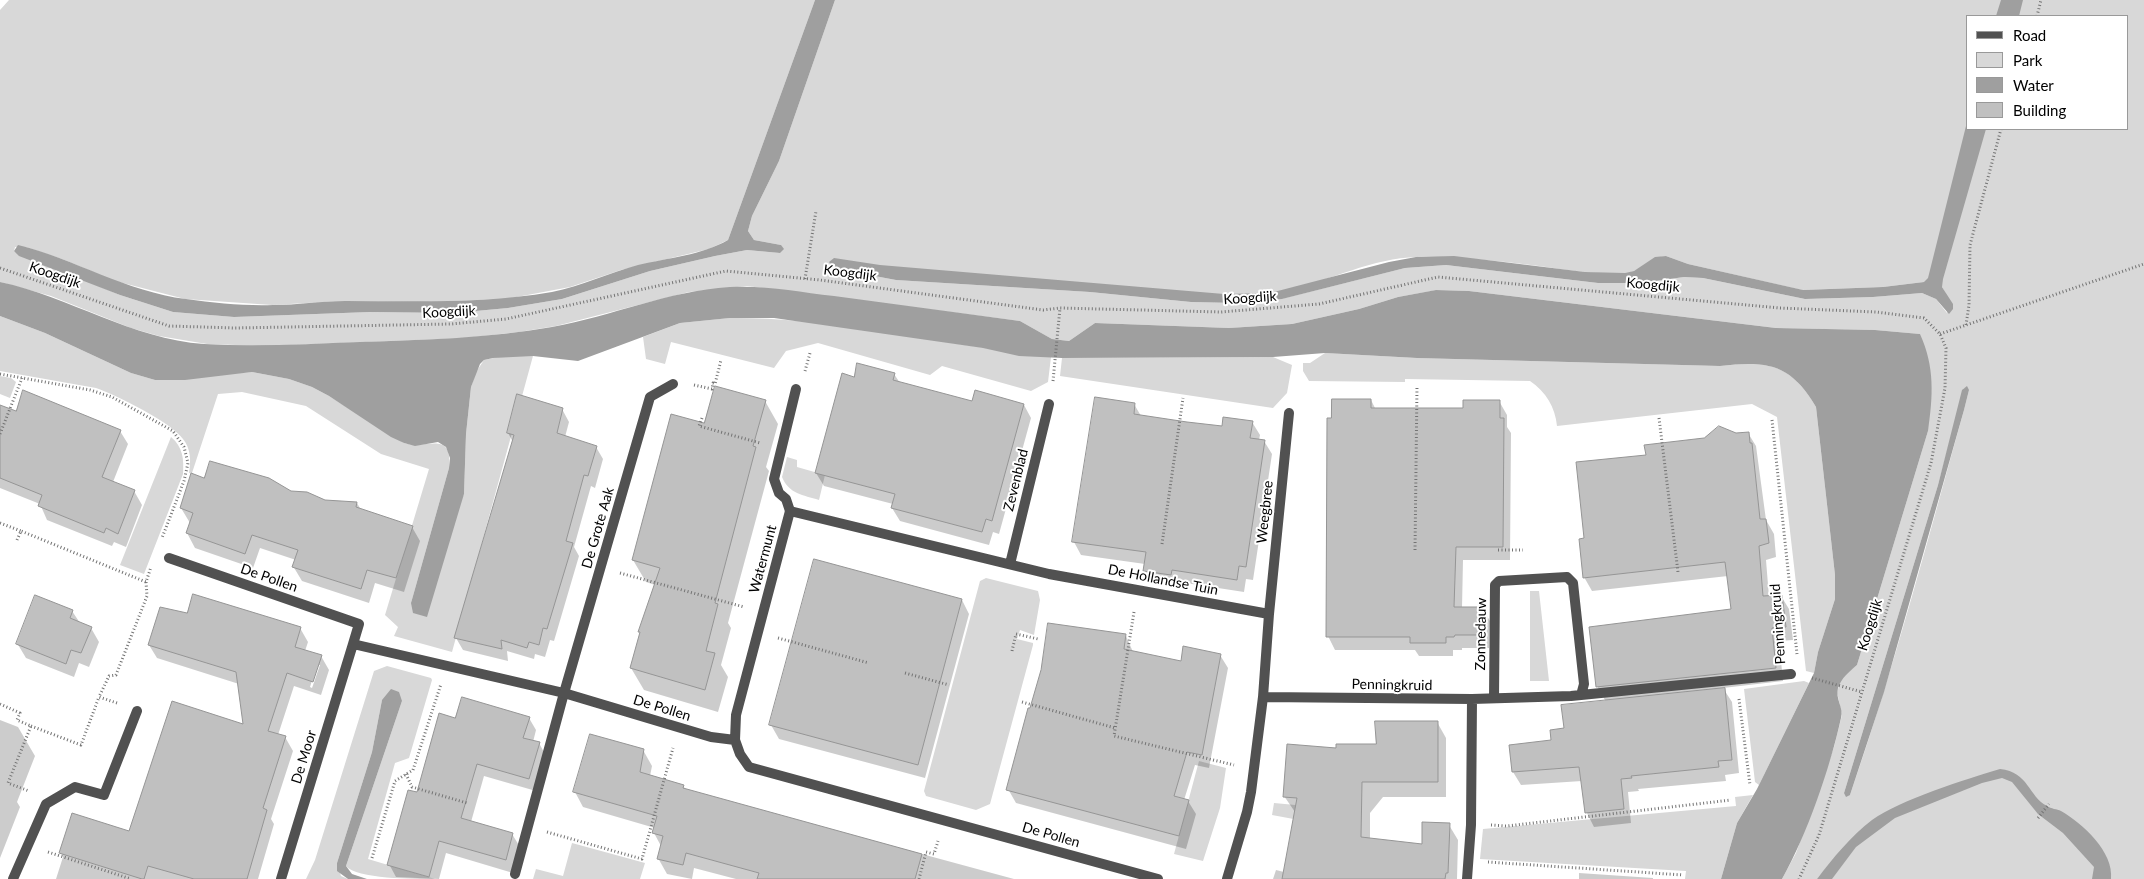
<!DOCTYPE html>
<html>
<head>
<meta charset="utf-8">
<style>
	body { margin:0 }
	#map { position:relative; width:2144px; height:879px; overflow:hidden; background:#fff; font-family:Lato,sans-serif }
	canvas { display:block }
	.legend { position:absolute; left:1966px; top:15px; width:162px; height:115px; box-sizing:border-box; background:#fff; border:1px solid #999; margin:0; padding:6px 9px; list-style:none; font-size:15px; color:#000 }
	.legend li { display:flex; align-items:center; gap:10px; height:25px }
	.legend b { width:25px; border:1px solid #999 }
</style>
</head>
<body>
<div id="map">
<canvas width="2144" height="879"></canvas>
<ul class="legend">
<li><b style="height:6px;background:#515151"></b>Road</li>
<li><b style="height:14px;background:#d8d8d8"></b>Park</li>
<li><b style="height:14px;background:#9f9f9f"></b>Water</li>
<li><b style="height:14px;background:#c0c0c0"></b>Building</li>
</ul>
</div>
<script>
const context = document.querySelector('canvas').getContext('2d');
context.lineJoin = 'round';
function paint(path, color) {
  context.fillStyle = color;
  context.fill(path, 'evenodd');
}
function stroke(path, color, width, dash) {
  context.strokeStyle = color;
  context.lineWidth = width;
  context.lineCap = dash ? 'butt' : 'round';
  context.setLineDash(dash || []);
  context.stroke(path);
}
function write(font, color, halo, rows, align = 'center') {
  context.font = font + ' Lato,sans-serif';
  context.lineWidth = 4;
  context.setLineDash([]);
  context.textBaseline = 'middle';
  context.strokeStyle = halo;
  context.fillStyle = color;
  for (const [text, x, y, turn = 0] of rows) {
    context.save();
    context.translate(x, y);
    context.rotate((+turn || 0) * Math.PI / 180);
    context.textAlign = isNaN(turn) ? turn : align;
    if (halo) context.strokeText(text, 0, 0);
    context.fillText(text, 0, 0);
    context.restore();
  }
}
paint(new Path2D(`
	M9 0H815L728 240 709 249 621 270 570 287 506 299 421 302 342 301 272 305 185 299 115 281 62 259 26 247H15L14 251 120 295 173 312 234 317 370 312 454 313 508 308 562 299 650 271 715 256 747 250 780 253 781 245 754 240 748 231 752 216 779 161 835 0H2144V879H1831L1826 868 1817 879H1782L1796 853 1834 747 1842 715 1837 692 1842 677 1857 665 1928 431 1920 334 1875 330 1776 328 1469 291 1437 290 1398 297 1359 309 1292 324 1229 328 1095 323 1069 341 1052 339 1020 321 747 286 689 292 556 326 519 332 465 338 265 346 207 344 159 336 131 328 51 296 0 282V10ZM1968 16H2128V129H1968ZM1666 256 1688 264 1802 290 1883 287 1924 282 1942 287 1946 294 1947 313 1936 299 1922 293 1873 297 1805 299 1703 278 1684 277 1641 283H1598L1446 265 1405 268 1281 299 1237 303 1191 302 1090 292 896 280 832 268 829 262 1209 294C1235 294 1263 296 1289 290 1331 280 1373 258 1417 257 1450 256 1497 261 1531 265 1562 269 1594 275 1625 273 1642 272 1647 258 1666 256ZM1964 388 1969 390 1964 410C1928 539 1894 668 1850 795L1844 793 1938 485Z
	M0 316 45 333 131 373 155 380 252 372 289 379 312 387 329 396 404 443C426 450 453 429 449 468L411 603 464 494 466 434 471 387 476 372 484 360 508 355 533 356 452 652 394 636 398 627 385 615 429 469 381 454 306 406 242 392 218 394 192 473H189C191 461 191 449 183 439 171 422 116 395 96 388L0 371Z
	M730 318C814 317 897 335 979 347 1004 351 1025 356 1051 357L1048 382 1031 391 942 366 930 375 818 343 786 351 774 368 671 342 665 364 646 359 643 337 680 323Z
	M1325 353 1417 358 1720 366C1768 361 1790 363 1816 407L1835 575V599L1818 652 1814 673 1806 671 1777 417 1752 404 1557 426C1555 407 1546 392 1530 381L1405 379V382L1309 381 1303 371V363H1310Z
	M1273 357 1292 365 1287 393 1273 408 1060 376 1062 358Z
	M0 376 11 378 16 382 10 398 0 394Z
	M171 437C183 447 184 459 183 474L144 574 120 565Z
	M787 457 797 460V467L825 475 819 500C803 495 789 494 782 477Z
	M986 578 1038 591 1040 600 1034 635 1020 630 1017 639 1033 643V645L990 804 976 810 926 796 924 791 980 581Z
	M1530 591H1539L1549 681H1530Z
	M387 666 431 678 432 680 409 758 395 763 368 859 435 879C415 879 356 879 346 866L402 701 382 700 372 752 337 863 341 876 348 879H306L315 860 374 671Z
	M1804 681 1809 683 1759 785 1755 782 1744 689Z
	M1199 761 1226 768 1220 808 1203 861 1174 854Z
	M1753 795 1737 823 1721 879H1685L1686 871 1480 859 1483 829 1736 806 1735 797Z
	M1274 803 1317 807 1315 823 1272 815Z
	M572 843 645 863 640 879H533L536 869 563 876Z`), '#d8d8d8');
paint(new Path2D(`
	M815 0H835L779 161 752 216 748 231 754 240 781 245 784 249 780 253 747 250 715 256 650 271 562 299 508 308 454 313 370 312 234 317 173 312 120 295 19 256 14 251 18 245C75 259 127 292 186 299 215 303 245 306 273 305 297 305 321 301 345 301 414 301 483 304 552 292 581 286 609 273 638 265 668 258 702 255 728 240Z
	M2001 0H2023L2019 16H1996Z
	M1968 118V129H1986L1943 279 1942 287 1953 304V309L1949 314 1936 299 1922 293 1873 297 1805 299 1703 278 1684 277 1641 283H1598L1446 265 1405 268 1282 299 1237 303 1191 302 1090 292 896 280 832 268 829 262 834 258 880 265 1224 294 1270 293 1389 262 1416 257 1454 256 1585 272 1625 273 1634 271 1655 257 1666 256 1688 264 1803 290 1883 287 1924 282 1928 278Z
	M0 282C70 297 132 339 204 344 256 347 308 344 360 342 425 340 489 338 552 327 613 316 667 291 730 287 765 285 799 292 834 296 896 304 958 313 1020 321L1052 339 1069 341 1095 323 1229 328 1292 324 1359 309 1398 297 1436 290 1469 291 1776 328 1875 330 1920 334C1935 367 1933 396 1928 431L1857 665C1848 673 1842 677 1838 688 1835 699 1844 708 1841 718 1830 768 1807 835 1782 879H1721L1737 823 1757 789 1814 673 1818 652 1835 599V575L1816 407C1790 363 1767 361 1720 366L1417 358 1325 353 1273 357 1062 358 1019 356 983 348 774 318H730L680 323 578 361 533 356 493 358 484 360 480 364 471 387 466 434 464 494 427 617 413 613 411 603 449 468 450 458 446 447 438 442 415 446 404 443 391 437 329 396 312 387 289 379 252 372 185 380H155L131 373 45 333 0 316Z
	M1967 386 1969 390 1964 410 1884 692 1850 795 1846 797 1844 793 1938 485 1962 390Z
	M391 689 399 692 402 701 346 866 352 874 367 879H348L337 871V863L372 752 382 700Z
	M2000 769C2029 772 2028 796 2047 806 2051 809 2057 809 2061 811 2083 824 2114 852 2111 879H2092L2094 867 2063 833 2038 814 2012 782 2002 778 1982 783 1895 818 1856 847 1832 879H1817C1833 858 1851 836 1872 820 1900 800 1966 779 2000 769Z`), '#9f9f9f');
paint(new Path2D(`
	M894 374 900 383 973 403 1024 405 1031 418 999 534 993 532 989 545 900 521 892 508 893 504 824 486 816 473 854 378Z
	M1371 400 1376 410H1465L1499 401 1507 415V427L1511 433 1510 560H1463L1462 608H1482L1490 621 1489 648H1462V650H1453V656H1419L1415 650H1335L1328 636 1332 419Z
	M765 401 778 424 766 467 769 471 728 623 731 628 721 665 728 677 718 712 644 690 631 668 641 634 639 631 655 585 646 582 633 560 705 424Z
	M1134 404 1141 416 1223 428 1252 422 1260 435 1259 440 1264 441 1272 454 1253 580 1246 579 1244 592 1179 582 1178 588 1152 584 1144 570 1145 564 1081 555 1074 542Z
	M0 406 17 413 120 431 128 444 113 482 134 491 142 505 126 547 114 542 112 546 47 520 40 504 0 488Z
	M562 409 569 422 565 437 596 447 603 459 595 488 591 486 574 547 579 556 554 641 550 640 545 657 535 654 534 659 507 651 508 661 463 650 456 638 513 442 508 433Z
	M1748 433 1756 446 1766 520 1774 534 1776 557 1766 560 1769 597 1781 596 1789 609 1793 640 1779 641 1783 681 1723 688 1732 702 1739 773 1725 775 1726 781 1638 789 1639 791 1628 792 1631 823 1594 827 1587 813 1582 781 1521 785 1513 772 1565 730 1606 702 1597 686 1733 610 1728 576 1592 591 1584 577 1586 539 1647 456Z
	M205 479 291 492 325 501 357 503 361 510 412 527 420 541 404 592 375 583 369 603 302 581 293 566 296 560 260 548 253 568 195 548 187 533 190 523 181 508Z
	M962 600 969 614 925 778 779 739 771 725Z
	M72 611 80 623 91 628 99 642 89 667 79 663 74 677 26 658 17 643Z
	M188 614 300 628 308 642 305 651 321 656 329 670 321 695 294 686 278 735 285 737 293 751 271 819 274 824 258 879H56L63 857 61 853 129 833 245 726 239 684 157 658 149 645ZM317 665H320L312 688 310 687Z
	M1126 636 1133 652 1182 662 1220 655 1228 668 1209 768 1195 765 1184 800 1188 801 1196 814 1186 849 1016 803 1008 789Z
	M529 718 536 730 533 742 539 743 546 756 536 791 484 776 471 822 512 834 520 847 513 873 446 853 439 879 396 877 389 864 418 794 456 719Z
	M0 720 18 727 35 756 17 802 20 807 0 858Z
	M1437 722 1446 738V797H1383L1370 813V839L1423 846 1449 825 1458 840 1457 879H1273L1276 870 1284 872 1295 812 1284 796 1337 749 1377 745Z
	M643 750 652 766 650 776 683 786 686 790 1014 879H736L694 868 692 879 667 874 658 858 661 846 654 833 655 828 583 807 575 792Z
	M1579 873 1653 878V879H1579Z`), '#0003');
const building = new Path2D(`
	M857 363 895 373 893 380 972 401 975 390 1024 404 992 521 986 519 982 532 891 508 895 494 815 473 842 373 854 377Z
	M715 386 766 400 753 446 756 447 715 603 718 604 706 651 715 653 705 690 630 668 640 632H638L660 568 632 560 671 414 704 423Z
	M23 390 121 430 102 477 135 490 118 534 106 528 104 533 38 506 42 495 0 478V405L16 411Z
	M517 394 563 408 557 433 597 446 588 476 584 475 566 541 573 543 547 629 543 628 539 645 529 642 527 648 501 640 502 649 454 638 514 435 507 433Z
	M1095 397 1135 403 1134 414 1187 422 1222 426 1223 417 1253 421 1250 438 1265 440 1246 567 1239 566 1237 580 1172 570 1171 575 1143 571 1146 552 1072 542Z
	M1332 399H1371V408H1463V400H1500V418H1504L1503 547H1456L1454 607H1483L1482 635H1455L1454 637H1446V643H1410V637H1326L1327 418H1331Z
	M1719 426 1736 433 1749 432 1750 443H1752L1760 519H1766L1769 543 1759 546 1763 596 1782 595 1786 627 1772 628 1776 668 1596 687 1589 627 1731 609 1725 562 1583 578 1579 539 1584 538 1576 462 1646 455 1644 445 1704 438Z
	M210 461 269 478 291 491 307 492 325 500 357 502 356 507 413 526 396 578 367 570 361 589 292 567 298 550 252 535 245 554 186 533 193 513 180 508 191 473 204 478Z
	M814 559 962 599 918 765 769 725Z
	M193 594 301 627 295 647 322 655 313 682 287 673 268 731 286 736 263 808 267 810 247 879H194L148 866 144 879H142L59 853 72 813 129 831 172 701 243 724 236 672 148 645 160 607 187 613Z
	M35 595 73 610 70 618 92 627 81 653 71 650 66 664 16 644Z
	M1048 623 1126 634 1124 649 1181 661 1183 646 1221 654 1202 755 1187 752 1174 796 1189 800 1179 836 1006 790 1028 708H1030L1041 670Z
	M1725 688 1732 760 1718 761 1719 767 1631 776 1632 778 1621 779 1624 809 1585 813 1579 767 1512 772 1509 745 1551 740 1550 730 1564 728 1561 705Z
	M462 697 530 717 523 738 540 742 529 779 477 764 461 818 513 833 506 860 439 841 429 877 387 865 408 790 417 792 439 713 455 718Z
	M1375 721H1438V782H1362L1361 837 1422 844V822L1450 823 1448 873H1446L1445 879H1282L1297 798 1283 797 1287 744 1336 748V744H1376Z
	M590 734 644 749 640 772 684 785 683 788 922 854 915 879H757L759 873 686 853 683 865 657 859 663 836 652 833 657 816 573 792Z`);
paint(building, '#c0c0c0');
stroke(building, '#959595', 1);
stroke(new Path2D(`
	M2037 16 2041 0
	M0 268 169 326 235 328 451 324 506 319 726 271 820 280 1043 310 1060 308 1221 312 1319 304 1438 277 1780 308 1876 312 1924 318 1940 334 1946 348 1945 388 1931 463 1819 835 1799 879
	M805 279 816 211
	M1966 325 1969 305 1970 245 2001 129
	M1940 334 2144 264
	M805 371 810 353
	M0 374 90 390 112 397 173 431 184 447 188 463 184 481 162 538
	M1053 381 1060 308
	M694 385 712 389 713 383 715 384 721 360
	M702 418 699 426 760 443
	M1659 418 1678 572
	M1772 420 1797 654
	M0 434 22 378
	M0 523 21 531
	M17 540 21 531 146 582
	M1162 544 1183 398
	M1415 550 1417 386
	M1498 550H1523
	M620 573 744 607
	M1134 612 1114 736 1234 765
	M778 638 869 663
	M1012 651 1016 634 1038 639
	M905 673 949 685
	M1812 678 1862 692
	M1739 699 1750 785
	M1022 702 1115 728
	M117 703 99 697 109 676 116 675 147 596 146 582 151 567
	M0 704 20 713 17 720 31 726 8 783 29 791
	M31 726 81 745 99 697
	M406 774 412 787 467 803
	M2038 818 2049 804
	M1491 825 1507 826 1731 800
	M547 832 642 859 673 748
	M48 852 131 879
	M372 858 395 781 413 770 441 684
	M1488 862 1683 875
	M919 879 926 852 934 854 938 841`), '#737373', 3, [1, 2.5]);
stroke(new Path2D(`
	M515 874 564 693`), '#515151', 10);
stroke(new Path2D(`
	M790 511 786 499 779 493 774 479 796 389`), '#515151', 10);
stroke(new Path2D(`
	M169 558 359 624 353 644 564 693 711 737 735 740 740 754 749 767 1158 879
	M1010 564 1049 404
	M1269 614 1289 413
	M564 693 650 397 673 384
	M1263 697 1472 699 1571 696 1791 674
	M1494 698 1495 585 1499 581 1567 577 1573 583 1584 684 1581 695
	M735 740 736 715 790 511 1049 574 1269 614 1263 697 1251 792 1247 812 1227 879
	M13 879 46 804 75 787 104 795 137 711
	M281 879 353 644
	M1467 879 1471 825 1472 699`), '#515151', 10);
write('14px', '#000', '#fff', [
	["Koogdijk",850,273,7],
	["Koogdijk",55,275,19],
	["Koogdijk",1653,285,5],
	["Koogdijk",1250,298,-4],
	["Koogdijk",449,312,-3],
	["Zevenblad",1016,480,-76],
	["Weegbree",1265,512,-84],
	["De Grote Aak",598,528,-74],
	["Watermunt",763,559,-75],
	["De Pollen",269,578,19],
	["De Hollandse Tuin",1163,580,11],
	["Penningkruid",1778,624,-94],
	["Koogdijk",1870,625,-73],
	["Zonnedauw",1481,634,-89],
	["Penningkruid",1392,685,1],
	["De Pollen",662,708,17],
	["De Moor",304,757,-73],
	["De Pollen",1051,835,16]
]);
</script>
</body>
</html>
